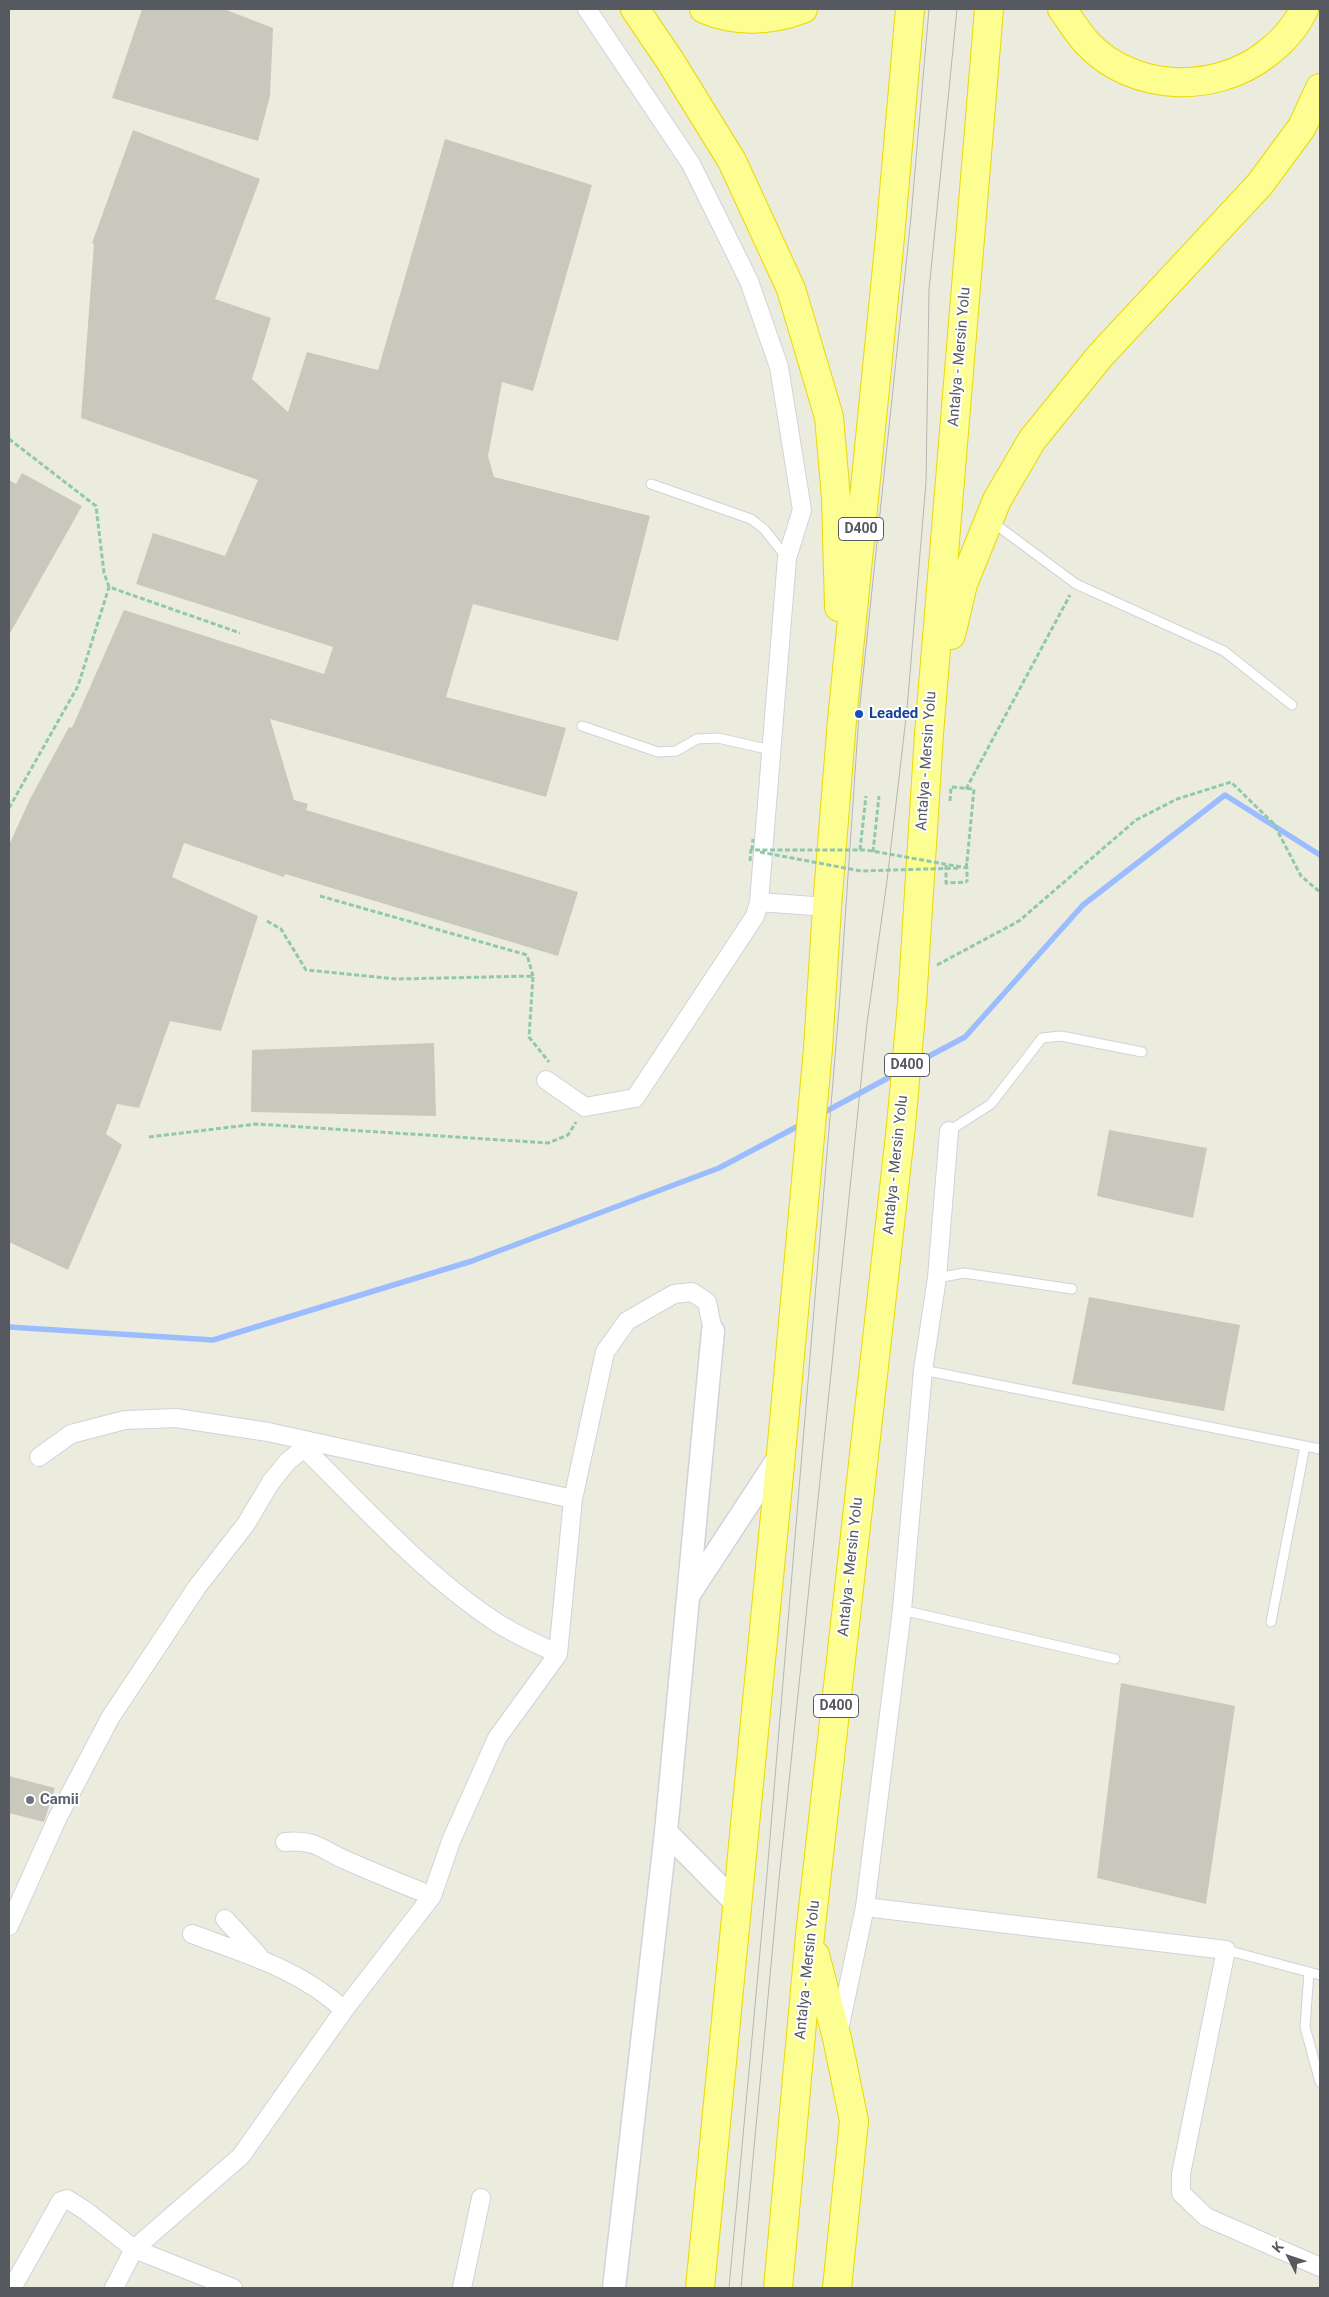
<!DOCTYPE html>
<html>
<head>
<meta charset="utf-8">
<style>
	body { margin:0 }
	#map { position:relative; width:1329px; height:2297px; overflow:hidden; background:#ececde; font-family:Roboto,sans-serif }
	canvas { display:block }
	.frame { position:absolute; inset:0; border:10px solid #575961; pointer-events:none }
	.north { position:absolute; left:1264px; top:2232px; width:50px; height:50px; -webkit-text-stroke:4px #fff; paint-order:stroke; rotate:311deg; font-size:14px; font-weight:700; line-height:20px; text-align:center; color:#575961 }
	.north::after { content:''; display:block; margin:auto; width:18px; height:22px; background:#575961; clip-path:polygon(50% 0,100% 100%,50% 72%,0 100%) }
</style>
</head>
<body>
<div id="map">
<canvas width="1329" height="2297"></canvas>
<div class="frame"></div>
<div class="north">K</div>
</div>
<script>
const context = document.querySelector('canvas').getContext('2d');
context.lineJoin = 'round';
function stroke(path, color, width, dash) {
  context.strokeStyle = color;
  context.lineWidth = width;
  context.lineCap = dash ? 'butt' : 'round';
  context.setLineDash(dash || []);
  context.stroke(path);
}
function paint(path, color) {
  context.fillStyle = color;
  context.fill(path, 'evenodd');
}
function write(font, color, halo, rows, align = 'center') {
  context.font = font + ' Roboto,sans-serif';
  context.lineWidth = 4;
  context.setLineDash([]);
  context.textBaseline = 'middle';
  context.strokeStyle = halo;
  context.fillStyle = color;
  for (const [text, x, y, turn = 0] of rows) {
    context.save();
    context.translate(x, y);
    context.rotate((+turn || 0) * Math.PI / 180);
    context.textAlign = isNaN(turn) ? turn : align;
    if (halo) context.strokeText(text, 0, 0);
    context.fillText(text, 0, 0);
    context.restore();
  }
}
stroke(new Path2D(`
	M916 1063 965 1037 1083 905 1225 795 1320 855
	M821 1114 899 1072
	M9 1327 213 1340 472 1261 719 1168 804 1123`), '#9bbcff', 5.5);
paint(new Path2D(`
	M142 9H224L273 28 270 96 258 141 112 98Z
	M133 130 260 179 215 299 271 318 252 379 288 412 307 352 378 370 445 139 592 185 533 391 502 382 488 456 494 477 650 516 618 641 473 604 446 697 566 728 546 797 270 719 294 800 308 804 306 810 578 892 558 956 285 874 284 877 184 843 172 877 258 916 221 1031 170 1021 139 1108 117 1104 106 1134 122 1145 68 1270 9 1242V845L30 799 69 727 72 728 124 610 324 674 333 647 136 584 153 533 225 556 258 480 81 418 94 244 92 243Z
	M22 473 82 506 9 635V480L16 484Z
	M434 1043 436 1116 251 1112 252 1050Z
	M1109 1130 1207 1148 1193 1218 1097 1196Z
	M1089 1297 1240 1325 1224 1411 1072 1384Z
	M1121 1683 1235 1706 1206 1904 1097 1878Z
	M9 1776 55 1788 44 1822 9 1813Z`), '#c9c8bd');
const service = new Path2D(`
	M651 484 751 519 764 529 787 558
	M991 521 1076 584 1224 651 1292 705
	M582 726 658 752 676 751 697 739 718 738 771 750
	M949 1131 991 1104 1042 1038 1061 1036 1142 1052
	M937 1278 964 1273 1072 1289
	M923 1370 1320 1449
	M902 1610 1115 1659
	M1271 1622 1305 1446
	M1226 1950 1320 1975
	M1309 1972 1305 2027 1320 2082`);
const minor = new Path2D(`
	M759 902 827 907
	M546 1080 585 1107 635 1098 755 916 759 902 787 558 802 510 779 367 749 281 691 164 587 9
	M304 1448C364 1507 423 1573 493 1620 513 1634 536 1643 558 1654
	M39 1457 71 1434 125 1420 176 1418 268 1432 573 1499
	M285 1842C317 1839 323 1851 350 1862 377 1874 405 1885 432 1896
	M865 1907 1226 1950 1181 2174V2193L1206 2217 1320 2267
	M225 1919 259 1956
	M9 1926 57 1819 110 1718 197 1587 246 1524 271 1482 288 1461 312 1442
	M192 1934C246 1954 301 1970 344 2010
	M839 2030 865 1907 902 1610 923 1370 937 1278 949 1131
	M12 2288 61 2201 67 2199 86 2211 134 2249 233 2288
	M114 2288 134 2249 241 2156 344 2010 432 1896 451 1841 497 1738 558 1654 573 1499 605 1352 627 1321 674 1294 692 1292 707 1302 713 1331
	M462 2288 481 2198`);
const tertiary = new Path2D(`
	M690 1593 781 1454
	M666 1832 737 1904
	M614 2288 666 1832 713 1331`);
const trunk = new Path2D(`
	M635 9 669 59 732 161 791 289 829 417 836 498 839 607
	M704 9C736 23 771 21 803 9
	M1062 9C1070 20 1078 33 1087 43 1133 92 1214 94 1265 55 1281 43 1296 27 1304 9
	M951 635 963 584 997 500 1032 440 1100 356 1260 184 1302 127 1320 88
	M815 1955 837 2038 854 2121 837 2288
	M700 2288 781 1454 818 1049 827 907 842 720 890 237 910 9
	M778 2288 810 1935 901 1126 912 1003 929 734 989 9`);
stroke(service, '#d1d2da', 11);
stroke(minor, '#d1d2da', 20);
stroke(tertiary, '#d1d2da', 25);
stroke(trunk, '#ead800', 30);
stroke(new Path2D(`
	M9 439 96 506 104 573 109 587 240 633
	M966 789 1070 595
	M950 801 951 787 974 789 967 862
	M9 808 78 686 109 587
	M860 850 866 796
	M873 852 879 796
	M946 865V883L967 882
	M320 896 527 955 533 976
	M267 921 281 929 306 970 397 979 533 976 529 1037 549 1062
	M937 965 1019 921 1136 820 1177 799 1231 782 1274 824 1301 876 1320 892
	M149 1137 256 1124 548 1143 568 1135 576 1122`), '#90c8ad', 3, [5, 2.5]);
stroke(service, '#fff', 9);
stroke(minor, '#fff', 18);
stroke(tertiary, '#fff', 22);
stroke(trunk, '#fcfe91', 28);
stroke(new Path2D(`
	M729 2288 766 1886 839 1009 859 714 911 217 929 9
	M741 2288 779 1879 867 1023 887 881 907 709 926 482 929 290 957 9`), '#b5b5b6', 1);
stroke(new Path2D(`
	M752 850 753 839
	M760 852 861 871 960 868
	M750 861 751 850H866L967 868V882
	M966 868 967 862`), '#90c8ad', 3, [5, 2.5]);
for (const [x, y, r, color] of [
	[859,714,5,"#1a4fb4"],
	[30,1800,5,"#6b7280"]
]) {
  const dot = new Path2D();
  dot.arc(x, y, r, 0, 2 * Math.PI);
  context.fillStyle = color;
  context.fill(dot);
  stroke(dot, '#fff', 2);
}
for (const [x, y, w] of [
	[861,529,45],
	[907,1065,45],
	[836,1706,45]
]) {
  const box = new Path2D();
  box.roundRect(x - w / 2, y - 11.5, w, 23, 4);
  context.fillStyle = '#fff';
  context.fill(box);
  stroke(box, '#575961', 1);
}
write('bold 14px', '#575961', null, [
	["D400",861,529],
	["D400",907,1065],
	["D400",836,1706]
]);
write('15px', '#575961', '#fff', [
	["Antalya - Mersin Yolu",960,357,-85],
	["Antalya - Mersin Yolu",927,761,-86],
	["Antalya - Mersin Yolu",896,1165,-84],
	["Antalya - Mersin Yolu",851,1567,-84],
	["Antalya - Mersin Yolu",808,1970,-84]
]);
write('bold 15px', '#164399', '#fff', [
	["Leaded",869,714]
], 'left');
write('bold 15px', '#5b616d', '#fff', [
	["Camii",40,1800]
], 'left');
</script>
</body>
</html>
